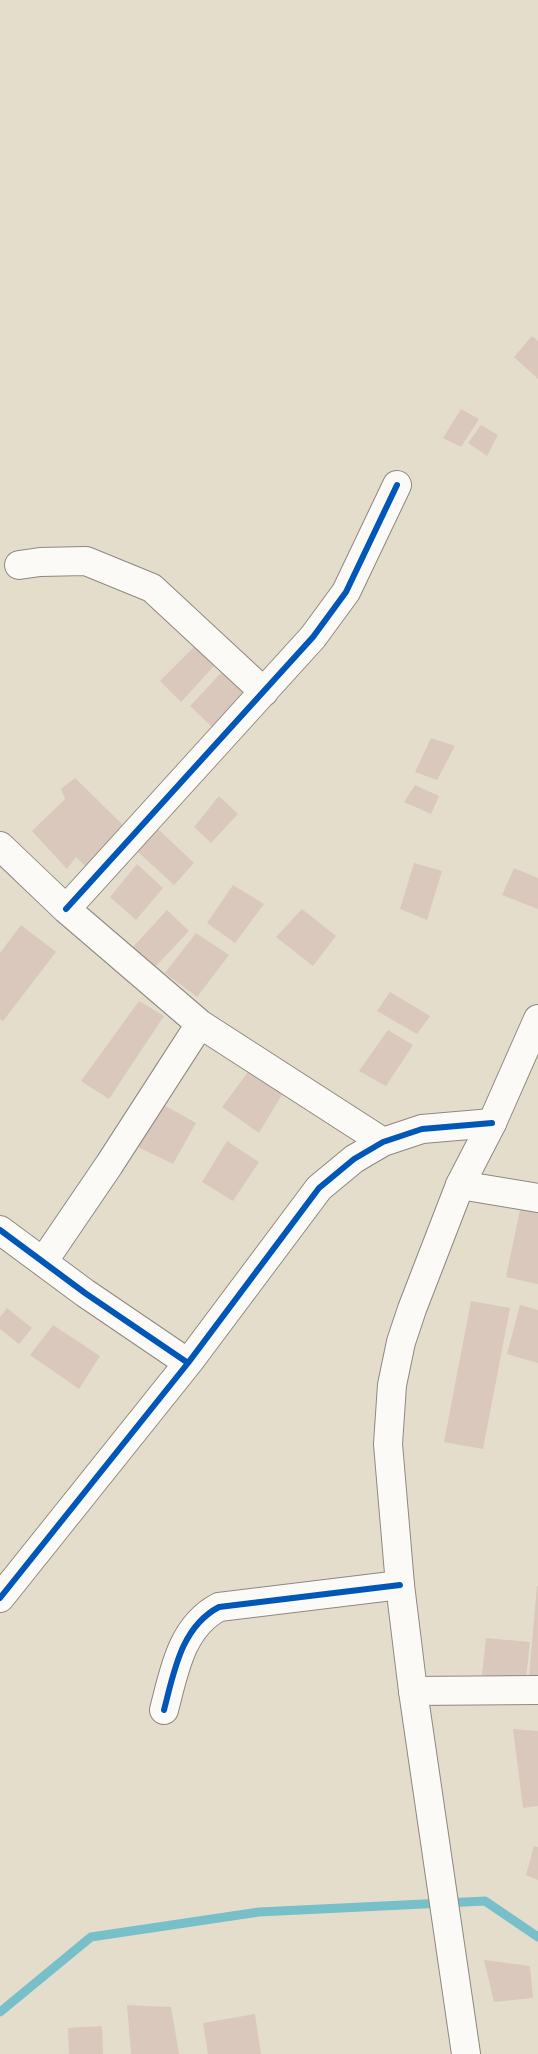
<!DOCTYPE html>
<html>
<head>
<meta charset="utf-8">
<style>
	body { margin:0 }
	canvas { display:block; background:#e4ddcc }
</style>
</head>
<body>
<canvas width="538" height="2054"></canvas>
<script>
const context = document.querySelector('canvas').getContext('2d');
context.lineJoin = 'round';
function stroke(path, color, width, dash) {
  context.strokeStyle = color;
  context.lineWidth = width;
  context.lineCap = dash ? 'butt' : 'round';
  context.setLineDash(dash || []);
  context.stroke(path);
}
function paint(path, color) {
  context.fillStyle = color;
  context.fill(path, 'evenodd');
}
stroke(new Path2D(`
	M0 2012 91 1937 259 1912 485 1901 538 1937`), '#78c0c9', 9);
paint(new Path2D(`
	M532 336 538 341V379L514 357Z
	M461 409 479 419 461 447 443 438Z
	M481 425 498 435 487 456 468 443Z
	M194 647 214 666 181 702 160 681Z
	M221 673 246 693 213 728 190 706Z
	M431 738 455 746 437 780 415 772Z
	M75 778 124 826 85 866 76 857 67 869 32 831 65 799 61 789Z
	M415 785 439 796 431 814 404 802Z
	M219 796 238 814 211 843 194 827Z
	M158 829 194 863 174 885 136 850Z
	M414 863 442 871 427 920 400 909Z
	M137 864 163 888 136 920 110 897Z
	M514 868 538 878V909L502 895Z
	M233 885 264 904 235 943 207 923Z
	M302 909 336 936 313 966 276 937Z
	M167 910 189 931 156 966 133 947Z
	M21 925 56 952 3 1021 0 1019V953Z
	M196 933 229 955 197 997 165 973Z
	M390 992 430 1016 417 1034 377 1011Z
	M139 1001 164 1016 109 1099 81 1081Z
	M388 1030 413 1045 386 1086 359 1071Z
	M251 1068 283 1093 259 1133 222 1107Z
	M162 1104 196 1123 173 1164 138 1147Z
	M227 1141 259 1162 233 1201 202 1182Z
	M521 1205 538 1209V1284L506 1277Z
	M471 1301 510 1308 483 1449 444 1442Z
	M520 1305 538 1310V1363L507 1354Z
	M7 1308 32 1328 19 1344 0 1329V1317Z
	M53 1325 100 1356 79 1389 30 1355Z
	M537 1586H538V1678L529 1677Z
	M486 1638 530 1642 526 1679 482 1675Z
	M513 1729 538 1731V1806L523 1808Z
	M534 1846 538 1847V1880L526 1875Z
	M484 1960 530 1966 533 1998 494 2002Z
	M127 2005 171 2007 179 2054H131Z
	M255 2014 261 2054H208L203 2023Z
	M102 2026 103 2054H69L68 2028Z`), '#dac8bc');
const street = new Path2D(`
	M19 565 40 562 86 561 152 588 264 692
	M0 846 66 909 200 1024 383 1142
	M66 909 313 637 346 592 397 485
	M460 1185 538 1198
	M0 1230 85 1293 188 1363 319 1188 354 1159 383 1142 422 1129 492 1123
	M43 1262 109 1165 200 1024
	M0 1598 188 1363
	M413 1691 538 1690
	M164 1710C174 1672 181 1627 219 1607L400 1585`);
const highway = new Path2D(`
	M466 2054 413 1691 400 1585 388 1444 392 1385 401 1342 412 1309 460 1185 492 1123 538 1019`);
stroke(street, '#8d8981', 30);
stroke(highway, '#8d8981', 30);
stroke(street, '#fbfaf7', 28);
stroke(highway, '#fbfaf7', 28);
stroke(new Path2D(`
	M66 909 313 637 346 592 397 485
	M0 1230 85 1293 188 1363 319 1188 354 1159 383 1142 422 1129 492 1123
	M0 1598 188 1363
	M164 1710C174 1672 181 1627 219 1607L400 1585`), '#0057b8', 6);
</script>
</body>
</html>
